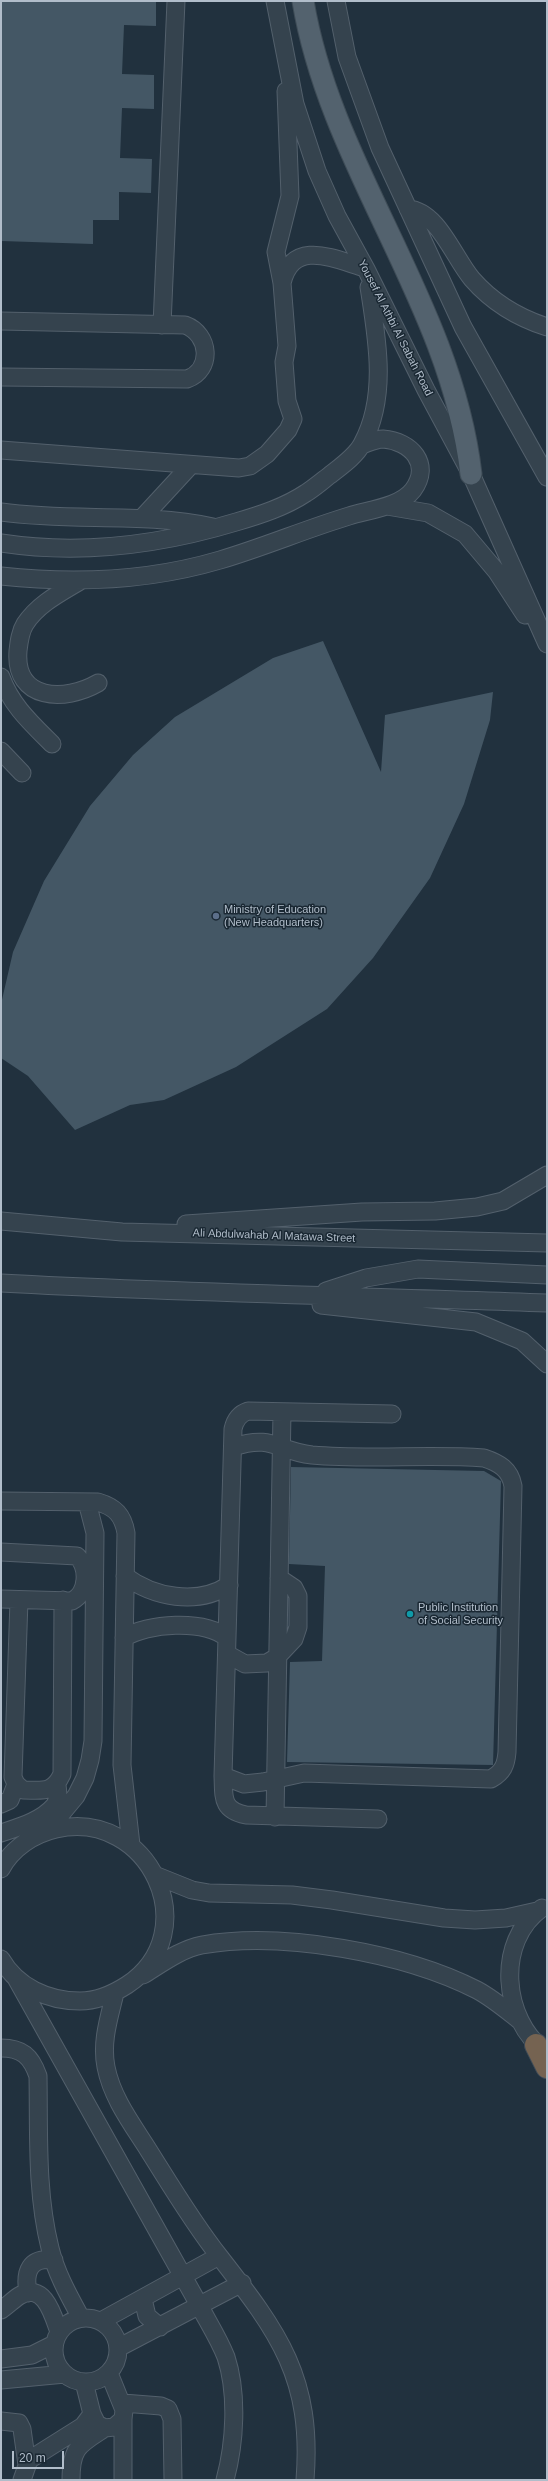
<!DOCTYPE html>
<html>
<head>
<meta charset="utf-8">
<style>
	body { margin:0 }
	#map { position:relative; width:548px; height:2481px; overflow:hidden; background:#21313e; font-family:Arial,sans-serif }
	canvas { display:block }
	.frame { position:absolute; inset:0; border:2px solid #b1bdca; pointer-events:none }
	.scale { position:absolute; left:12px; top:2451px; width:52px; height:18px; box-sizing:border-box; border:2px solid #b1bdca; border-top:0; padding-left:5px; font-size:12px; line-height:14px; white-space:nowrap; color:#b1bdca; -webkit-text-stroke:3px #1a2833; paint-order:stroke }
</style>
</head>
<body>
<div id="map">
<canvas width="548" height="2481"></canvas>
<div class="frame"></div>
<div class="scale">20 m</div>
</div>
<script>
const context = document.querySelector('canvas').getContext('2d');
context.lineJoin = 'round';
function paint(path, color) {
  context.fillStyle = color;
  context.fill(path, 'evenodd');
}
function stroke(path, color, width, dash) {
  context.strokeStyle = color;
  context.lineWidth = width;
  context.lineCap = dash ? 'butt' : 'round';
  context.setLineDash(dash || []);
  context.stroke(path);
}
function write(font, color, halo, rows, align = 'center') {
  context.font = font + ' Arial,sans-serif';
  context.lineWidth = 3;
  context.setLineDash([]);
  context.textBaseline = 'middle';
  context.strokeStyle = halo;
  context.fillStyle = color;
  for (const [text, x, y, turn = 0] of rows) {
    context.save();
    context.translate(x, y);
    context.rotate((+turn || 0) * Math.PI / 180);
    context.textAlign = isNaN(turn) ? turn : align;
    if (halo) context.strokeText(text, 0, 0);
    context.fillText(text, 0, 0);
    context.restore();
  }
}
paint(new Path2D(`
	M1 1H156V26L124 25 122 74 154 75V109L122 108 120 158 152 159 151 193 119 192V220H93V244L1 241Z
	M323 641 381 772 385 715 493 692 490 720 464 804 430 878 373 958 327 1009 236 1067 164 1100 130 1105 75 1130 28 1076 1 1058V1004L13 952 44 881 90 806 133 755 175 717 273 658Z
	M291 1467 484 1471 501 1481 493 1765 287 1762 290 1662 322 1661 325 1566 289 1564Z`), '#445765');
const minor = new Path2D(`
	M275 1 295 104 317 171 337 216 366 269 426 390 471 474 547 644
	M336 1 347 57 380 148 463 327 547 477
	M408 209C438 211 454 258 472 279 492 302 519 318 547 327
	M282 283C293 238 334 259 365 268
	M1 321 185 325C210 334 213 370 187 379L1 377
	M162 325 176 1
	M1 450 239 468 250 466 267 454 288 430 293 419 287 401 284 362 287 346 282 283 276 252 290 196 286 91
	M387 506 428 513 465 534 497 572 525 615
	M1 512C72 522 143 512 213 527
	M142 518 190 466
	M1 543C80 555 160 545 236 522 260 515 285 507 306 493 314 488 322 481 330 475 340 467 356 456 362 444 388 397 377 338 369 287
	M1 576C75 584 149 581 220 560 264 547 306 529 349 516 368 510 400 507 413 490 432 464 411 441 383 439 376 439 368 443 362 445
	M80 581C60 593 38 604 25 624 20 632 19 642 18 651 14 701 65 702 98 683
	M1 677C11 705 31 723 52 744
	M1 751 22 773
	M1 1221 122 1232 547 1243
	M186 1224 362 1212 435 1211 477 1207 503 1201 547 1175
	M1 1283C183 1293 365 1296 547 1303
	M326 1291 366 1278 418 1269 547 1275
	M321 1305 476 1322 522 1341 547 1364
	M1 1501 98 1502C115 1507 123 1515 126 1533L122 1765 131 1845
	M1 1552 77 1556C89 1568 88 1593 72 1601L1 1599
	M125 1576C153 1597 197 1606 229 1585
	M19 1600 13 1777 16 1784 23 1790C42 1790 53 1794 62 1774L63 1600
	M124 1638C147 1623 204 1619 227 1638
	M227 1654 245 1664 267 1663 277 1657 294 1639 298 1627V1596L294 1588 279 1578
	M223 1776 244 1784 263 1782 304 1773 491 1779C503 1772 506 1765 507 1752L513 1486C510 1469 499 1463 484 1458 427 1454 369 1460 312 1455 276 1451 274 1434 233 1447
	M1 1804 10 1800 16 1784
	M275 1817 282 1412
	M378 1819 246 1815C221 1810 224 1797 223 1776L233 1429C235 1420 239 1414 248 1411L392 1414
	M47 1831 76 1796 85 1778 90 1760 93 1741 95 1533 87 1502
	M1 1833C19 1827 41 1821 54 1806 59 1800 58 1792 57 1785
	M1 1869C12 1848 34 1834 56 1829 149 1808 207 1932 127 1985 113 1994 97 2001 80 2001 48 2001 17 1987 1 1959
	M157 1876 192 1890 209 1893 292 1895 332 1900 444 1918 475 1920 506 1918 537 1911
	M542 1908C495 1941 502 2020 546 2052
	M143 1975C161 1964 181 1949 202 1945 283 1931 404 1953 477 1990 492 1998 505 2009 519 2020
	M16 1978 199 2305C208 2322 219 2339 226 2357 238 2394 235 2443 225 2480
	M115 1993C109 2018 101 2042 106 2067 112 2098 132 2124 149 2151 171 2186 193 2223 219 2256 279 2333 313 2378 305 2480
	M1 2048C22 2048 31 2056 38 2076 39 2133 36 2192 50 2248 56 2273 69 2296 81 2318
	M28 2293C24 2271 30 2257 54 2260
	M143 2299 147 2316 160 2327
	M1 2310C7 2306 13 2300 19 2296 44 2281 53 2315 59 2332
	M54 2350a32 32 0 1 1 64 0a32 32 0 1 1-64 0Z
	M101 2321 219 2256
	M118 2348 242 2283
	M1 2359 32 2355 54 2344
	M1 2380 65 2374
	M84 2382 92 2414 97 2424 105 2428 114 2427 123 2419 124 2410 109 2373
	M123 2403 161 2406 168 2409 172 2419 173 2480
	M123 2419V2480
	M1 2421 19 2423 22 2429 27 2465
	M22 2480 29 2460 83 2426 92 2414
	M71 2480C71 2447 79 2445 105 2428`);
const major = new Path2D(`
	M303 1C331 169 451 302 471 474`);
const highway = new Path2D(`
	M536 2045 547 2067`);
stroke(minor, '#53606c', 19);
stroke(major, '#3e4c57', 23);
stroke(highway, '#404d59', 24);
stroke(minor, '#35434e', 17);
stroke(major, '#53626e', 21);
stroke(highway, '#756351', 22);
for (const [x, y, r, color] of [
	[216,916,4,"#5c6f8a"],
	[410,1614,4,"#0f9aa8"]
]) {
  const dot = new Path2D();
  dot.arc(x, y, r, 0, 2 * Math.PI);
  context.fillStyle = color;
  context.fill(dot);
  stroke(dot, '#1a2833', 1.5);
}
write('11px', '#b1bdca', '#1a2833', [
	["Yousef Al Athbi Al Sabah Road",395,328,63],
	["Ali Abdulwahab Al Matawa Street",274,1236,2]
]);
write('11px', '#b1bdca', '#1a2833', [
	["Ministry of Education",224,910],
	["(New Headquarters)",224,923],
	["Public Institution",418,1608],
	["of Social Security",418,1621]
], 'left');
</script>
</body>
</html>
